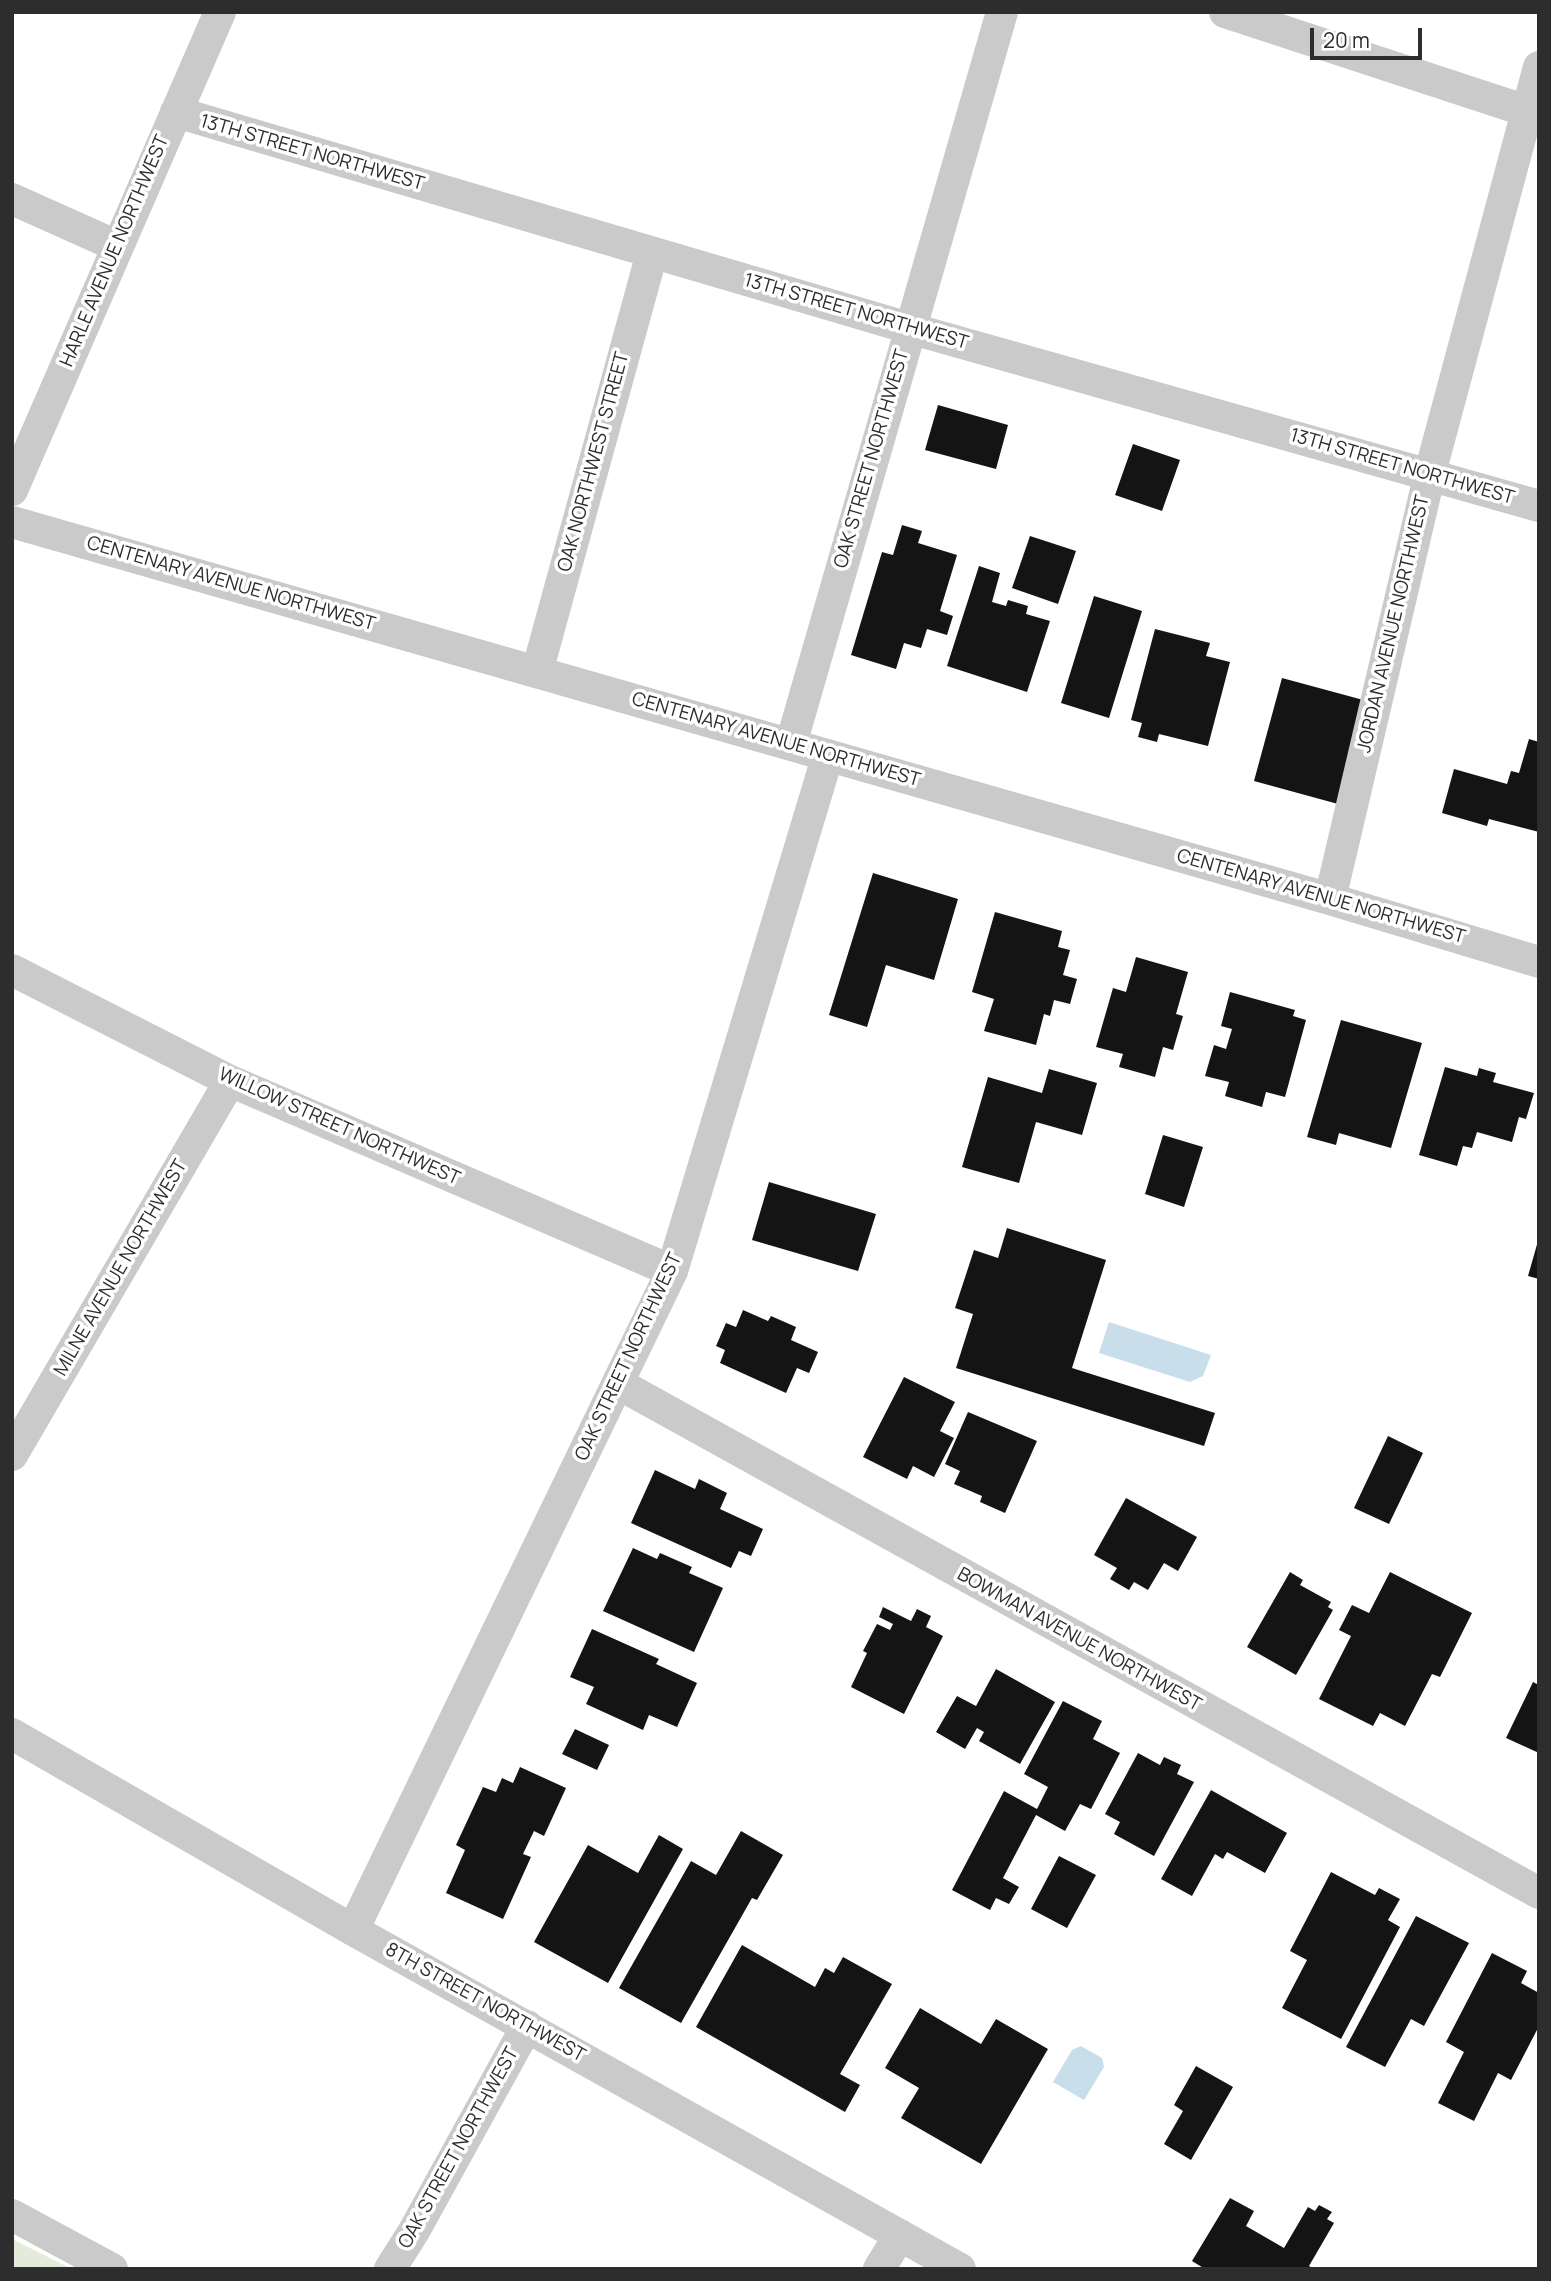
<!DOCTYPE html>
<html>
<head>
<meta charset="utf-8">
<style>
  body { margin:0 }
  #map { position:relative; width:1551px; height:2281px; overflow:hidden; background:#fff; font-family:Manrope,sans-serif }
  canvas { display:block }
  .frame { position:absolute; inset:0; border:14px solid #2d2d2d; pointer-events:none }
  .scale { position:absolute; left:1310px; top:28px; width:112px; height:32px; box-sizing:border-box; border:4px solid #2d2d2d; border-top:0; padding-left:9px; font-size:21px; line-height:24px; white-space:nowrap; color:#2d2d2d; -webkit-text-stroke:5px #fff; paint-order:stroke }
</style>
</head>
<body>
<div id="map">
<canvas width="1551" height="2281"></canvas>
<div class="frame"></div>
<div class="scale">20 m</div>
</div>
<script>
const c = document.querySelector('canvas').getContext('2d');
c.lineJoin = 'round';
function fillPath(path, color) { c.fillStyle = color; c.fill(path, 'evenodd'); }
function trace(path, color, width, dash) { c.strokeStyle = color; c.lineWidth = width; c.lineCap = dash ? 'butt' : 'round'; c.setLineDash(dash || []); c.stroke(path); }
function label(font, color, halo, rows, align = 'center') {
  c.font = font + ' Manrope,sans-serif'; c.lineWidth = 7; c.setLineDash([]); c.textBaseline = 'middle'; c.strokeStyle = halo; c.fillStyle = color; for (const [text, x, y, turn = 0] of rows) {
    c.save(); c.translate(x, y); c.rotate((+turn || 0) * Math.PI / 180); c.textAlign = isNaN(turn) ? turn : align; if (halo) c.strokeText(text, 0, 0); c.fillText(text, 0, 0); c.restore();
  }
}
const green = new Path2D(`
  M12,2239L72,2269H12Z`);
const water = new Path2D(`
  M1109,1322L1211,1355L1203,1376L1190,1382L1099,1353Z
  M1081,2046L1102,2058L1104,2067L1084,2100L1053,2082L1072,2050Z`);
const building = new Path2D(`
  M938,405L1008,425L996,469L925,450Z
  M1133,444L1180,460L1162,511L1115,495Z
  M902,525L922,531L918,543L957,555L940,611L953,616L947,635L927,629L921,648L904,643L896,669L851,655L882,552L893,555Z
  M1030,536L1076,551L1058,604L1012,588Z
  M979,566L1000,573L992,602L1006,606L1008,600L1028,606L1026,614L1050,621L1027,692L947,666Z
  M1094,596L1142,611L1109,718L1061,703Z
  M1155,629L1210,643L1206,656L1230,662L1208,746L1159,734L1157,742L1138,737L1142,723L1131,720Z
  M1282,678L1367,701L1338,804L1254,781Z
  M1529,739L1539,742V832L1489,819L1487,826L1442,813L1454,769L1507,784L1511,771L1519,773Z
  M873,873L958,899L934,980L886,965L867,1027L829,1015Z
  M995,912L1062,931L1058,947L1070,950L1063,975L1077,979L1070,1004L1054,1000L1050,1016L1044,1014L1036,1045L984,1031L994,999L972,992Z
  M1136,957L1188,972L1176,1014L1183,1016L1173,1050L1163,1047L1155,1077L1119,1067L1123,1054L1096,1047L1113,988L1126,992Z
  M1230,992L1295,1010L1293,1016L1306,1020L1285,1097L1266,1092L1262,1107L1225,1096L1229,1082L1205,1076L1214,1045L1226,1049L1232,1029L1221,1026Z
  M1341,1020L1422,1043L1391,1148L1339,1133L1336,1145L1307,1137Z
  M1445,1067L1477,1076L1479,1068L1496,1073L1493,1082L1534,1093L1526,1119L1519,1117L1512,1142L1477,1132L1472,1148L1463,1146L1457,1166L1419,1155Z
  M1049,1069L1097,1083L1082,1135L1036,1122L1019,1183L962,1167L988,1077L1042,1093Z
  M1163,1135L1203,1147L1184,1207L1145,1194Z
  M769,1182L876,1214L858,1271L752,1240Z
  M1007,1228L1106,1260L1072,1368L1215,1413L1204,1446L956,1368L973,1314L955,1308L974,1250L998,1258Z
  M1538,1241H1539V1279L1528,1276Z
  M743,1310L768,1321L771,1316L796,1327L791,1340L818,1352L809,1373L797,1368L786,1393L720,1363L725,1350L716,1346L726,1323L736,1327Z
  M904,1377L955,1402L940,1431L954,1438L934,1477L913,1466L907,1479L863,1457Z
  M968,1412L1037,1441L1005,1513L980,1502L982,1496L954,1484L960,1471L945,1464Z
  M1388,1436L1423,1453L1389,1524L1354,1508Z
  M655,1470L695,1489L699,1479L727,1493L720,1509L763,1529L751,1556L739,1551L731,1568L631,1523Z
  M1126,1498L1197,1537L1178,1571L1164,1563L1148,1590L1134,1582L1129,1590L1110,1579L1117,1568L1094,1555Z
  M633,1548L657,1559L660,1553L692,1567L689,1573L723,1588L694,1652L603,1611Z
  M1290,1572L1303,1580L1300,1585L1331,1602L1328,1607L1333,1610L1296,1675L1247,1647Z
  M1390,1572L1472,1613L1440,1677L1432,1674L1405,1726L1380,1713L1373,1726L1319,1699L1351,1636L1339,1630L1352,1605L1369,1613Z
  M883,1607L911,1621L917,1609L931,1616L926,1627L943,1636L904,1714L851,1687L867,1653L863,1651L877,1624L890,1630L893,1624L879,1617Z
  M592,1629L659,1659L656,1664L697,1683L677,1727L649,1715L643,1730L586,1704L594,1687L570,1677Z
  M996,1669L1055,1702L1020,1764L979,1741L984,1732L977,1728L965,1749L936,1732L957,1696L976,1706Z
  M1533,1682L1539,1685V1753L1506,1738Z
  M1063,1701L1102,1721L1093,1739L1120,1753L1091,1809L1080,1804L1065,1831L1036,1815L1003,1878L1019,1887L1009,1904L996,1898L990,1910L952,1890L1004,1791L1037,1809L1048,1787L1024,1774Z
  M575,1729L609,1745L597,1770L562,1754Z
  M1138,1753L1160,1765L1164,1757L1181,1765L1177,1774L1194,1782L1154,1856L1114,1834L1120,1822L1105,1814Z
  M520,1767L566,1788L544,1836L534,1831L523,1854L531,1857L503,1919L446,1893L465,1850L456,1845L483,1787L496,1792L502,1778L513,1783Z
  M1211,1790L1287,1833L1265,1873L1227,1852L1223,1859L1215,1854L1192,1896L1161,1879Z
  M741,1831L783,1855L757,1900L752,1898L681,2023L619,1988L691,1861L716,1875Z
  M659,1835L683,1849L608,1983L534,1942L588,1845L638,1873Z
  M1059,1856L1096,1875L1067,1928L1031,1909Z
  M1331,1872L1375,1895L1379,1888L1400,1899L1388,1920L1400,1927L1341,2039L1282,2008L1307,1960L1290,1951Z
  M1416,1916L1469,1943L1424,2026L1411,2019L1385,2067L1346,2047Z
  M742,1945L815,1987L825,1968L834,1973L843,1957L892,1984L840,2074L860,2085L845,2112L696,2027Z
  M1492,1953L1527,1971L1521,1983L1539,1993V2026L1511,2080L1498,2073L1474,2121L1438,2103L1464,2052L1446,2042Z
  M920,2008L981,2044L996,2019L1048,2049L981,2164L901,2118L919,2088L885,2068Z
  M1196,2066L1233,2087L1191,2160L1164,2144L1183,2111L1174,2105Z
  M1230,2198L1254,2211L1246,2226L1284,2248L1308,2207L1315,2211L1319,2205L1332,2212L1327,2219L1334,2223L1309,2266L1314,2269H1205L1192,2261Z`);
const minor = new Path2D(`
  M1225,12L1539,115
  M176,112L909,328L1539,506
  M12,199L117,246
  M12,490L220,12
  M12,522L1330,899L1539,962
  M537,672L652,253
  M791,744L1002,12
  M1330,899L1430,473L1539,67
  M12,970L230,1081L672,1271
  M619,1384L1539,1893
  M12,1455L230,1081
  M12,1734L353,1930L960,2269
  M353,1930L672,1271L828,755
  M12,2215L112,2269
  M390,2269L414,2231L527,2026
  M879,2269L900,2235`);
const streetNames = [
  ["13TH STREET NORTHWEST",312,153,16],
  ["HARLE AVENUE NORTHWEST",115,251,-67],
  ["13TH STREET NORTHWEST",856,312,16],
  ["OAK STREET NORTHWEST",872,459,-74],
  ["OAK NORTHWEST STREET",594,462,-75],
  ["13TH STREET NORTHWEST",1402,467,16],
  ["CENTENARY AVENUE NORTHWEST",231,584,16],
  ["JORDAN AVENUE NORTHWEST",1394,624,-77],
  ["CENTENARY AVENUE NORTHWEST",776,740,16],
  ["CENTENARY AVENUE NORTHWEST",1321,897,16],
  ["WILLOW STREET NORTHWEST",339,1127,24],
  ["MILNE AVENUE NORTHWEST",121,1268,-60],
  ["OAK STREET NORTHWEST",629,1357,-65],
  ["BOWMAN AVENUE NORTHWEST",1079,1640,29],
  ["8TH STREET NORTHWEST",485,2003,29],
  ["OAK STREET NORTHWEST",459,2148,-61]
];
fillPath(green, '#e4ebdb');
fillPath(water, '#c8deea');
fillPath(building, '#141414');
trace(minor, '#cacaca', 32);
label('19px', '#2d2d2d', '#fff', streetNames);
</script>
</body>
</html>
